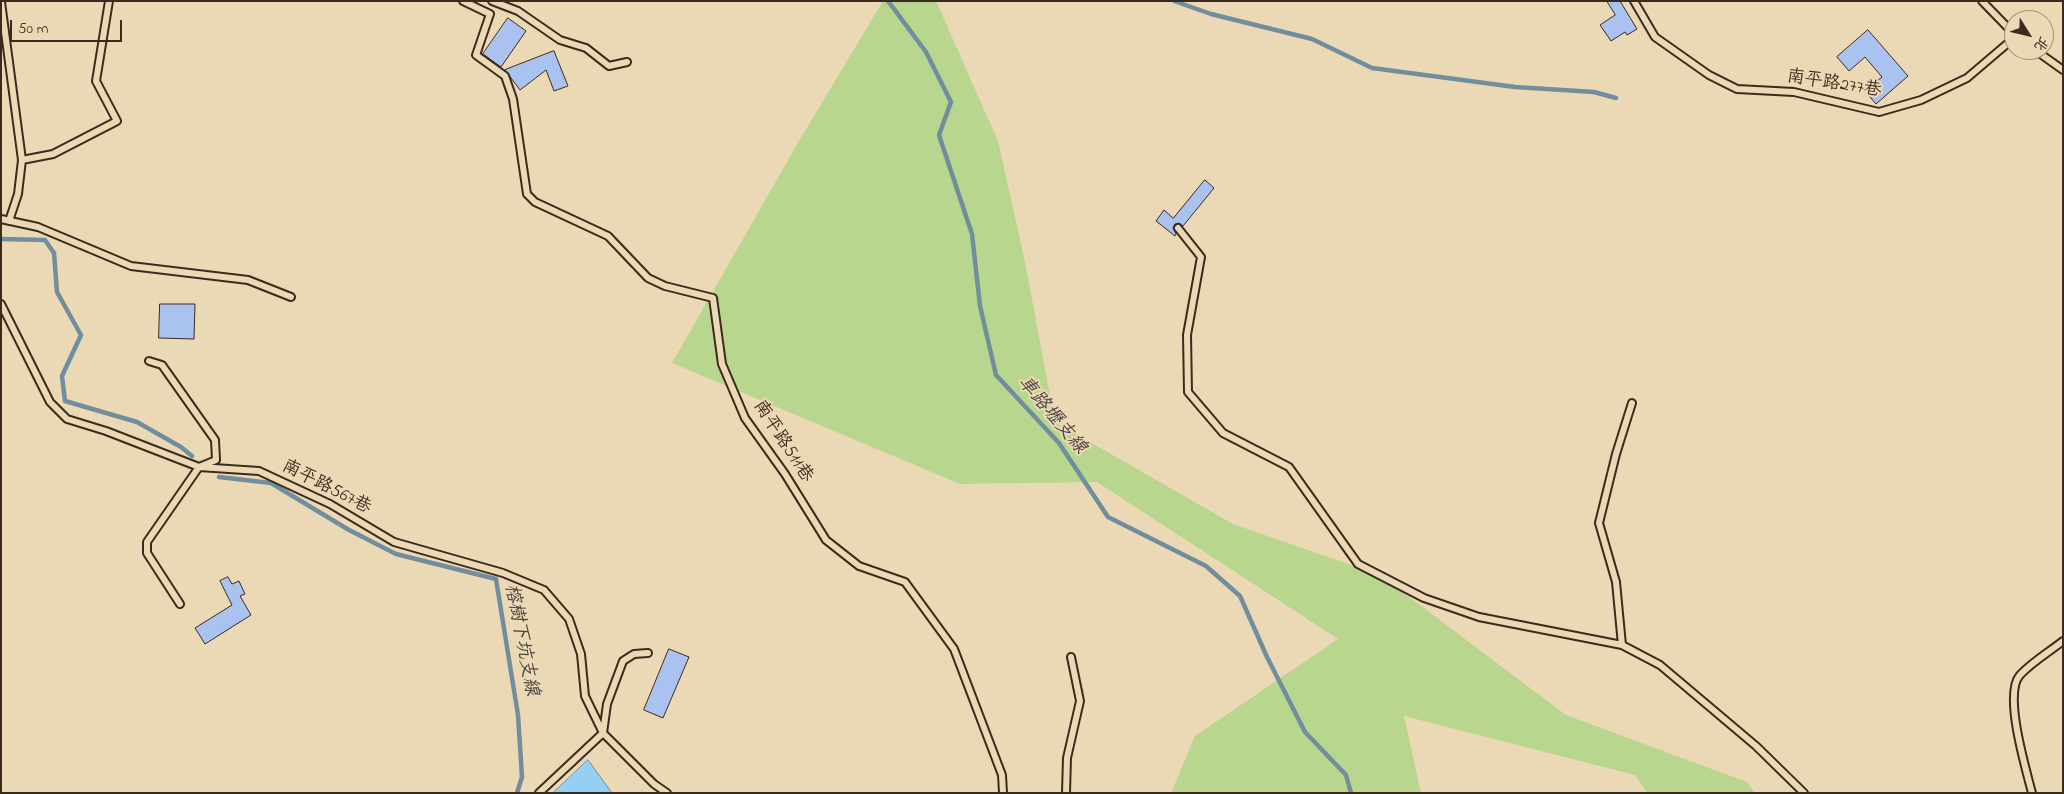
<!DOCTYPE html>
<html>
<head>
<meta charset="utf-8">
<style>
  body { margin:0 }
  #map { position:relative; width:2064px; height:794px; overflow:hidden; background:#ebd9b6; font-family:"Indie Flower","LXGW WenKai TC",sans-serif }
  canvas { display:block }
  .frame { position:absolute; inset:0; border:2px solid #3b2a1e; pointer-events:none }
  .north { position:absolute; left:2004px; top:10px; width:50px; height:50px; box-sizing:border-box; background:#ebd9b6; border:1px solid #a59379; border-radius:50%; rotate:126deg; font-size:14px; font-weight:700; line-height:20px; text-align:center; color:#3b2a1e }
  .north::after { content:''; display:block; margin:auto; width:18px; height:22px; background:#3b2a1e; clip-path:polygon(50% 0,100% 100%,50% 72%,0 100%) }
  .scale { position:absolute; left:10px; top:20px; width:112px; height:22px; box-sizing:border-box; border:2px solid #3b2a1e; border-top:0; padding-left:6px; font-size:15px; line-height:18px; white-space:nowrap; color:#3b2a1e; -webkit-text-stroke:4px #ebd9b6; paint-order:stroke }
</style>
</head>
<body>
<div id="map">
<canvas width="2064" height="794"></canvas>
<div class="frame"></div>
<div class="north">北</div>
<div class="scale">50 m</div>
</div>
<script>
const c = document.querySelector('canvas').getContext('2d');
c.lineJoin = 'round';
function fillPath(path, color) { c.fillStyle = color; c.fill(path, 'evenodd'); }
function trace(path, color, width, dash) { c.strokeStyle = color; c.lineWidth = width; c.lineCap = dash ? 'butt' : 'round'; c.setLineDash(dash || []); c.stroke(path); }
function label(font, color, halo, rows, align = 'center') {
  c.font = font + ' "Indie Flower","LXGW WenKai TC",sans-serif'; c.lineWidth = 4; c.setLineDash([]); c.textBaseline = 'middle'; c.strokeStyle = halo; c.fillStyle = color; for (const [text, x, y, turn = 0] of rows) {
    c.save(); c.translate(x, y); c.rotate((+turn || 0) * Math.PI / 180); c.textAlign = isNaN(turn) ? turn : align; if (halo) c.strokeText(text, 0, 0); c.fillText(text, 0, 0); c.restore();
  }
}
const green = new Path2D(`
  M883,1H936L998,141L1025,262L1055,422L1233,524L1380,575L1566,715L1747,782L1755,793H1647L1635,775L1404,716L1421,793H1171L1195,736L1338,639L1097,482L960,484L672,363L799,141Z`);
const water = new Path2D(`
  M588,760L612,793H553Z`);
const stream = new Path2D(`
  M888,1L926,52L951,102L939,135L972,234L980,306L996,375L1059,443L1108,517L1206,566L1240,596L1267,657L1305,732L1346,775L1351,793
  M1174,1L1211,14L1312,39L1372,68L1515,87L1594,92L1616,98
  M1,239L45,240L54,253L57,292L81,335L62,376L65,401L137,422L181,447L192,456
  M219,477L271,483L349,530L396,554L496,579L518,715L522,777L517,793`);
const building = new Path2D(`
  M1607,1H1620L1637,29L1627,35L1625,32L1611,41L1600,25L1615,15Z
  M508,18L526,31L501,67L483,54Z
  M1868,30L1908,76L1876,104L1865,91L1882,77L1865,57L1849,71L1837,57Z
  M554,51L568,86L554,91L546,70L520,90L505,70Z
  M1205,180L1214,188L1183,226L1179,223L1175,224L1173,228L1176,234L1175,236L1156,221L1164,210L1173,218Z
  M160,304H195L194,339L159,338Z
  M228,577L232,584L239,581L245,594L240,596L251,615L205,644L195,628L232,605L220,581Z
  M669,649L689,657L663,718L644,710Z`);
const lane = new Path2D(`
  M463,1L490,14L476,55L505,76L513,99L527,194L535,202L608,236L648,278L665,286L713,298L722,364L745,418L785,474L826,540L859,566L905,582L954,649L1002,775L1003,793
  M492,1L518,11L560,40L586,48L609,66L627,62
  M1634,1L1655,37L1709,75L1737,89L1794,92L1879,112L1921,100L1967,78L2014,38
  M1982,1L2014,34
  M1,2L22,160L18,194L9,221
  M2035,50L2063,70
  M22,160L53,154L117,121L96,81L109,1
  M1,219L38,227L131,266L248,280L291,297
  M1178,228L1201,257L1187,335L1188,392L1223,433L1289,467L1358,564L1424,598L1479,617L1622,645L1660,665L1756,746L1804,793
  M1,304L50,402L67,419L106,431L199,467L259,471L330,504L394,542L503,573L544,590L569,619L581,654L585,696L603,733L654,784L667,793
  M149,361L162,365L215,440L216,460L199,467L147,542V553L180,604
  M1622,645L1616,582L1599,523L1616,454L1632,403
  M539,793L603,733L607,704L623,661L634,654L648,653
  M1066,793L1067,758L1080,701L1071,657
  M2032,793C2026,769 2003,694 2020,675C2032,662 2049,652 2063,641`);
const streetNames = [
  ["南平路277巷",1834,85,9],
  ["南平路511巷",782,442,57],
  ["南平路567巷",326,488,27]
];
const waterNames = [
  ["車路壢支線",1051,416,50],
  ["榕樹下坑支線",520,640,79]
];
fillPath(green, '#b9d68e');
fillPath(water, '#93d0f4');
trace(water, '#708e9e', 1);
trace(stream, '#708e9e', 4.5);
fillPath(building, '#aac2ef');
trace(building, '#3b2a1e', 1);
trace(lane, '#3b2a1e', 10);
trace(lane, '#ebd9b6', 6);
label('18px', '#3b2a1e', '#ebd9b6', streetNames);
label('italic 19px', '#48433e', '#ebd9b6', waterNames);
</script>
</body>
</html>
